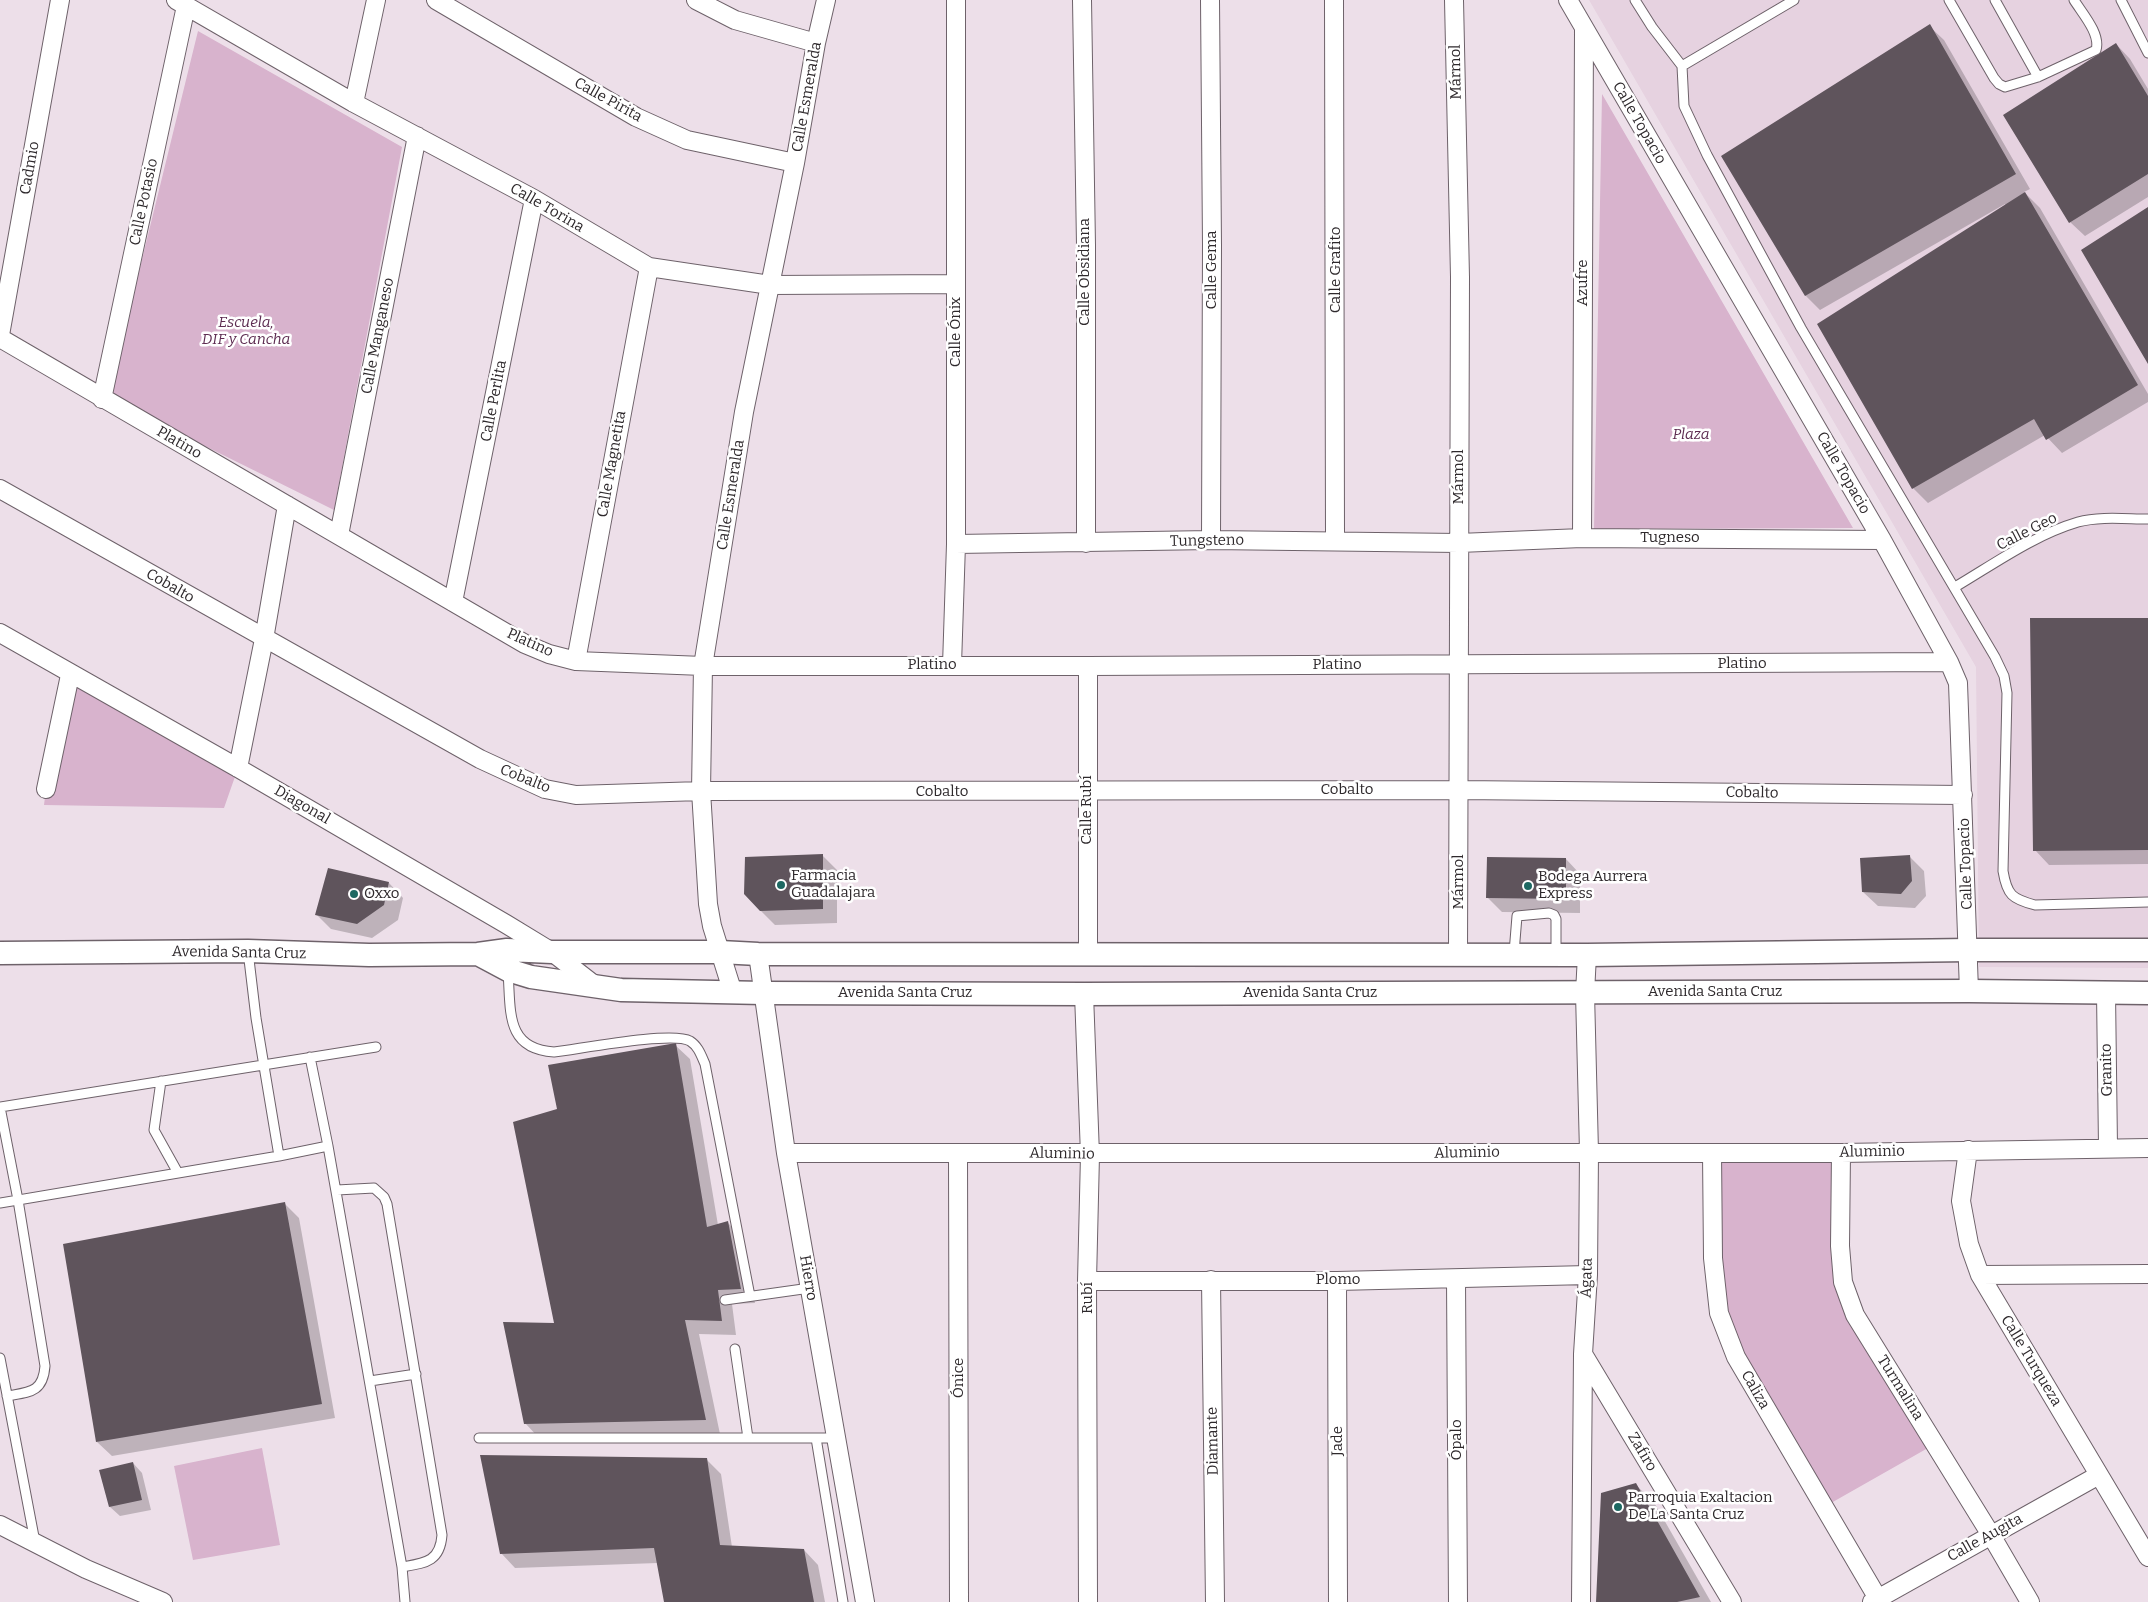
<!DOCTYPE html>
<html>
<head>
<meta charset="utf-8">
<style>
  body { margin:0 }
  canvas { display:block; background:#eddfe9 }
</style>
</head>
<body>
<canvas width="2148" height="1602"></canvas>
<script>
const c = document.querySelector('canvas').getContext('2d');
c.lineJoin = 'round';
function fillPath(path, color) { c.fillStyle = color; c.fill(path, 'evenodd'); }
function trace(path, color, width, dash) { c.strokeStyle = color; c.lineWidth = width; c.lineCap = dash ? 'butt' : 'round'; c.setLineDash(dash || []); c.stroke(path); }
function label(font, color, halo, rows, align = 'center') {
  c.font = font + ' Bitter,serif'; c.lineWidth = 5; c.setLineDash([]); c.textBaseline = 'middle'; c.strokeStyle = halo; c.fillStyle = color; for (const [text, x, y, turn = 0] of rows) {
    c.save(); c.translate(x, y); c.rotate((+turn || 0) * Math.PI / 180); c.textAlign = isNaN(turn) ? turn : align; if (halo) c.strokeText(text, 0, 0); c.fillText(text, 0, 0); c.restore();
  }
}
const built = new Path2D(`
  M1589,0H2148V968L1979,967L1976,667Z`);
const green = new Path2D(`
  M198,31L402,147L334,510L108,398Z
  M1602,94L1853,528L1594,529Z
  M70,675L238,768L224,808L44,805L46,789Z
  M1712,1153H1841L1843,1283L1935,1444L1824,1507L1719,1313Z
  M262,1448L280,1545L193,1560L174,1466Z`);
const shadow = new Path2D(`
  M1929,26L1944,40L2030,189L2024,192L2040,208L2148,394V402L2062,453L2045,435L1928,503L1913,488L1819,324L2006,206L2005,204L1820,310L1806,296L1723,156Z
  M2116,44L2130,59L2148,89V197L2085,236L2070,222Z
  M2148,619V864L2049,865L2035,850Z
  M822,855L837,870V923L775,925L760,910Z
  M1910,857L1924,871L1926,896L1915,908L1878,906L1863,892Z
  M1566,859L1580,874V913L1502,912L1487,897Z
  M389,883L403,898L398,920L372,938L331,929L316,914Z
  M675,1045L690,1059L718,1225L728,1223L742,1237L755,1303L732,1304L736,1335L699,1334L720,1434L539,1438L525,1423L556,1324L559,1110Z
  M284,1203L299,1218L335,1418L112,1456L97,1442Z
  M706,1459L721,1474L732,1547L804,1550L818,1565L825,1602H665L658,1563L515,1568L501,1553Z
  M133,1463L142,1473L151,1510L120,1516L110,1507L101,1471Z
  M1636,1485L1655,1504L1711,1602H1598Z`);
const building = new Path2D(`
  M1930,24L2016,174L1805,296L1721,156Z
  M2116,43L2148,96V174L2069,223L2003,115Z
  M2025,192L2138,385L2046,440L2034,419L1912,489L1817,324Z
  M2148,207V364L2081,250Z
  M2030,618H2148V850L2033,851Z
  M823,854V909L760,911L744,894L745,857Z
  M1910,855L1912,881L1901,894L1862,892L1860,858Z
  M1487,857L1566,858V899L1486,898Z
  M328,868L389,882L384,905L357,924L315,915Z
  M676,1043L707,1227L728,1221L741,1289L718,1290L722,1321L685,1320L706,1420L524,1424L503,1322L554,1323L513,1122L557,1109L548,1065Z
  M285,1202L322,1404L96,1442L63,1244Z
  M480,1455L707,1458L720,1545L804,1549L814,1602H664L654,1548L500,1554Z
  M133,1462L142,1500L109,1507L99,1470Z
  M1636,1483L1700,1597L1677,1602H1596L1601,1493Z`);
const service = new Path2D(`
  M1635,0L1652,27L1682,66L1684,106L1707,155L1801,328L1995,657L2004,676L2007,693L2003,871C2007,895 2012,899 2035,905L2148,902
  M1949,0L1994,78L1999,84L2005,87L2038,77L2096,50C2101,34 2082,13 2074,0
  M1995,0L2038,77
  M2121,0L2148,53
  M1682,66L1794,0
  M1955,587C1994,564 2034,535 2078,522C2100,516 2126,519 2148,519
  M248,951L256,1018L279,1156L328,1146L310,1057
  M1514,953L1517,916L1549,913L1554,915L1556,919V954
  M508,972C511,1011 505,1049 554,1052C580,1049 672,1031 690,1041C698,1046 701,1055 705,1064L750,1296
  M161,1081L154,1130L178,1173
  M0,1107L376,1047
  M0,1107L18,1200L45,1366C43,1393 29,1392 7,1396
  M328,1146L402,1567L405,1602
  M337,1190L374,1188L384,1197L387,1204L442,1535C440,1562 425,1563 402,1567
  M0,1203L279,1156
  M725,1300L810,1288
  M735,1349L748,1438
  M0,1358L35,1542
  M370,1381L416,1374
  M479,1438H836
  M816,1438L843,1602`);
const minor = new Path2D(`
  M176,0L354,103L534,199L649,267L770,285L956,284
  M436,0L636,117L687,140L795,163
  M696,0L735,20L816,43
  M1082,0L1086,245V543
  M1210,0L1212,245L1211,540
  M1334,0L1335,541
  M1454,0L1460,277L1458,954
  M1568,0L1882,540L1949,662L1958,683L1969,991
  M354,103L376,0
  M0,335L60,0
  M0,338L525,644L549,654L576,661L703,666H1088L1949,662
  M102,399L186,6
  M0,489L480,759L545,789L576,795L701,791L1459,790L1963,795
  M339,535L417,136
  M1582,538L1584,29
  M956,544L1211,540L1459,543L1582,538L1882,540
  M453,602L534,199
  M0,633L238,768L506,924L552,952L597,987
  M576,661L649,267
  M952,665L956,544V0
  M238,768L264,639L287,505
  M46,789L70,675
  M758,954L786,1153L865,1602
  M1088,955V666
  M733,993L712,926L708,904L701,791L703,666L744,412L795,163L816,43L826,0
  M2106,993L2108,1147
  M1084,994L1090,1155L1087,1281L1088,1602
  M1968,1150L1961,1201L1969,1244L1980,1275L2148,1557
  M786,1153H1841L2148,1148
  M958,1153L959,1602
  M1712,1153L1713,1258L1719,1313L1736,1357L1880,1602
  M1841,1153L1840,1246L1843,1282L1855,1315L1991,1535L2030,1602
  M1980,1275L2148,1274
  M1456,1279L1458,1602
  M1211,1280L1215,1602
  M1087,1281H1337L1588,1275
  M1337,1281L1338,1602
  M1583,1354L1732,1602
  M0,1525L86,1569L163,1602
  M1581,1602L1583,1354L1588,1275L1589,1152L1585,993L1587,955
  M1872,1602L2099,1475`);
const tertiary = new Path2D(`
  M0,953L248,951L369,955L478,954L507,950L552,952H720L758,954L1587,955L1969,950H2148
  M478,954L508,970L531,977L621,990L763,993L1084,994L1969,991L2148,993`);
const markers = [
  [781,885,5,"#1d6862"],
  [1528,886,5,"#1d6862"],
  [354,894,5,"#1d6862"],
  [1618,1507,5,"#1d6862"]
];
const streetNames = [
  ["Mármol",1456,72,-91],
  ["Calle Esmeralda",807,97,-80],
  ["Calle Pirita",608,100,29],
  ["Calle Topacio",1639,123,60],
  ["Cadmio",30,168,-80],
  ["Calle Potasio",144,202,-78],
  ["Calle Torina",547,208,30],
  ["Calle Gema",1212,270,-90],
  ["Calle Grafito",1336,270,-90],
  ["Calle Obsidiana",1085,272,-90],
  ["Azufre",1583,283,-90],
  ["Calle Ónix",956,332,-90],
  ["Calle Manganeso",378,336,-79],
  ["Calle Perlita",494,401,-79],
  ["Platino",179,443,30],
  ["Calle Magnetita",612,464,-80],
  ["Calle Topacio",1843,473,60],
  ["Mármol",1459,477,-90],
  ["Calle Esmeralda",731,495,-81],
  ["Calle Geo",2027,532,-27],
  ["Tugneso",1670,538],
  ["Tungsteno",1207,541,-1],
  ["Cobalto",170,586,30],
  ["Platino",530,643,24],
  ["Platino",1742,664],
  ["Platino",932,665],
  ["Platino",1337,665],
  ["Cobalto",525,779,22],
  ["Cobalto",1347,790],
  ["Cobalto",942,792],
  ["Cobalto",1752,793,1],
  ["Diagonal",302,805,30],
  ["Calle Rubí",1087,810,-90],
  ["Calle Topacio",1966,864,-92],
  ["Mármol",1459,882,-90],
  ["Avenida Santa Cruz",239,953,1],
  ["Avenida Santa Cruz",1715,992],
  ["Avenida Santa Cruz",905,993],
  ["Avenida Santa Cruz",1310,993],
  ["Granito",2107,1070,-91],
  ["Aluminio",1872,1152,-1],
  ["Aluminio",1467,1153,-1],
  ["Aluminio",1062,1154,1],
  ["Hierro",808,1278,80],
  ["Ágata",1587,1278,-88],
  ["Plomo",1338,1280],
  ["Rubí",1088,1298,-90],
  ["Calle Turqueza",2031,1361,59],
  ["Ónice",959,1378,-90],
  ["Turmalina",1900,1388,58],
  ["Caliza",1755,1390,60],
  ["Ópalo",1457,1440,-90],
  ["Diamante",1213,1441,-91],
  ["Jade",1338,1441,-90],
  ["Zafiro",1642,1452,59],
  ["Calle Augita",1985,1538,-29]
];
const parkNames = [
  ["Escuela,",246,323],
  ["DIF y Cancha",246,340],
  ["Plaza",1691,435]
];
const poiNames = [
  ["Farmacia",791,876],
  ["Guadalajara",791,893],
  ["Bodega Aurrera",1538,877],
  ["Express",1538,894],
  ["Oxxo",364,894],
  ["Parroquia Exaltacion",1628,1498],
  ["De La Santa Cruz",1628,1515]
];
fillPath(built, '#e6d2e0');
fillPath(green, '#d8b3cd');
fillPath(shadow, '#0003');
fillPath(building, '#5f545c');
trace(service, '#6e626a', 11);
trace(minor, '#6e626a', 20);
trace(tertiary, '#6e626a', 25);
trace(service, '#fff', 9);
trace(minor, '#fff', 18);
trace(tertiary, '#fff', 22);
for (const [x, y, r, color] of markers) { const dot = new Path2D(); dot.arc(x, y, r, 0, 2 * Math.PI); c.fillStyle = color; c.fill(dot); trace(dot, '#fff', 2); }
label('15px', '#2e292c', '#fff', streetNames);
label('italic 15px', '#5d2c51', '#fff', parkNames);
label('15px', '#2e292c', '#fff', poiNames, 'left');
</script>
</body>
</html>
